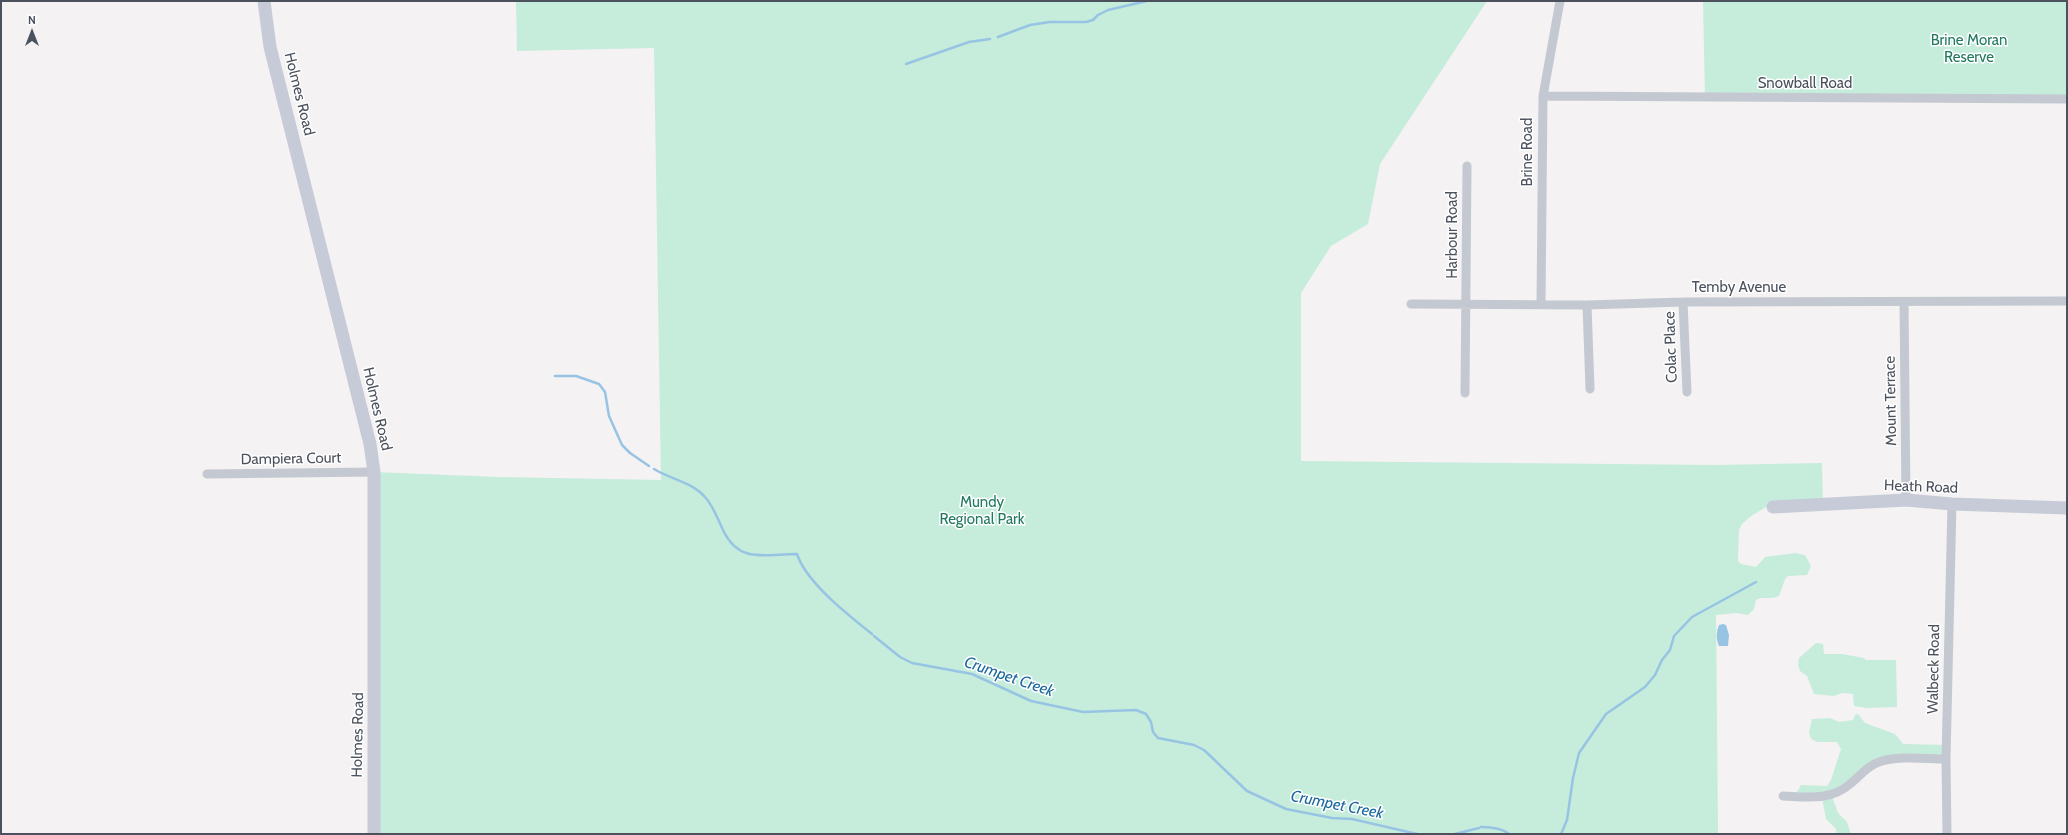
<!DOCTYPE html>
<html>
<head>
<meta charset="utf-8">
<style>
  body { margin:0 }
  #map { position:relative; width:2068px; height:835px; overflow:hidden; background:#f4f2f2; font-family:Cabin,sans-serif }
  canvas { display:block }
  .frame { position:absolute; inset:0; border:2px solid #4b515d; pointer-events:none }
  .north { position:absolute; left:12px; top:12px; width:40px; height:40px; -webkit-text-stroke:3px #fff; paint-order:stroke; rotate:0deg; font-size:11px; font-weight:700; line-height:16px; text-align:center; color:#4b515d }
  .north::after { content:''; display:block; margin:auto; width:14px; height:18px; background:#4b515d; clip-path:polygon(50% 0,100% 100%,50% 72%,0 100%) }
</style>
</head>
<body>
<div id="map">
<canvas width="2068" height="835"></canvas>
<div class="frame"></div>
<div class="north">N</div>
</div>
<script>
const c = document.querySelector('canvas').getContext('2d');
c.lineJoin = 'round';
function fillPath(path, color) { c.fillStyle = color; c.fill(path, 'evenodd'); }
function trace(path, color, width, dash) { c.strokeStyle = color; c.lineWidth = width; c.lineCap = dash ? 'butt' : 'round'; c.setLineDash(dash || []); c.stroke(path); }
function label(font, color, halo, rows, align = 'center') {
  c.font = font + ' Cabin,sans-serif'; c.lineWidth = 3; c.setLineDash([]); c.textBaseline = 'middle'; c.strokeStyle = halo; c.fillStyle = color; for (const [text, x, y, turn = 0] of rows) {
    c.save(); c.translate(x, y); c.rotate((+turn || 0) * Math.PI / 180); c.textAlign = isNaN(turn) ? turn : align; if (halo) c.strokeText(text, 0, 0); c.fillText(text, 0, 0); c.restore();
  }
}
const green = new Path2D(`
  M516,1H1487L1380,164L1368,224L1331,246L1301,293V461L1716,465L1822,463L1823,504L1766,507L1751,516L1742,524L1739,530L1738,561L1741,564L1756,567L1765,557L1795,553L1805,555L1811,566L1807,575L1788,576L1785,579L1779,596C1771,600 1762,596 1756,600L1754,609L1748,615L1736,613L1716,615L1718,834H374V472L498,477L661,480L654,48L517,51Z
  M1703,1H2067V99L1705,97Z
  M1816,643L1823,644L1824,654H1842L1864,658L1866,660H1896L1897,707L1867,708L1854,706L1853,694L1842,693L1834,696L1814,694L1807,676L1800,671L1798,665L1799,658Z
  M1858,714L1865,723L1895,734L1903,744L1946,745L1945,758L1878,761L1842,790L1797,796V792L1801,785L1827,786L1831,780L1841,749L1837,742H1817L1811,739L1809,733L1812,719L1830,718L1839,722L1853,720L1855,715Z
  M1832,796L1838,813L1847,822L1851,834H1837L1836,829L1826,819L1822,798Z`);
const water = new Path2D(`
  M1723,624L1726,625L1729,635L1728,646H1719C1716,639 1716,632 1719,625Z`);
const stream = new Path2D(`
  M998,37L1030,25L1050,22H1086L1093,20L1098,15L1108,10L1147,1
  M906,64L969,42L990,39
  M555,376H576L599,384L605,392L609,416L622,445L630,453L649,466
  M654,469C670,479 692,482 705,497C714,507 718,520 724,532C740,564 766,554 797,554C806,582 848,615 872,634
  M874,636L900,657L912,663L972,674L1031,701L1083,712L1136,710L1146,714L1151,722L1153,732L1158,738L1194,745L1204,750L1247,791L1286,809L1332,818L1352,819L1417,834
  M1481,827C1490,827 1502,828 1509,834
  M1455,834L1479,828
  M1561,834L1567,820L1573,778L1579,753L1606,714L1645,687L1655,675L1662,660L1670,650L1674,636L1692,617L1756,582`);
const street = new Path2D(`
  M1543,96L2067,99
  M1683,302L1687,392
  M1904,302L1906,500
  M1411,304L1587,305L1683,302L2067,301
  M1541,304L1543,96L1560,1
  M1587,305L1590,389
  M1465,393L1467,166
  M207,474L374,472
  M1783,796C1807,797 1831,801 1850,784C1860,776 1867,766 1879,762C1899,755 1925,759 1946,759
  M1947,834L1946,759L1952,504`);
const secondary = new Path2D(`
  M264,1L270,47L370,444L374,472V834
  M1773,507L1906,500L1952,504L2067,508`);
const parkNames = [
  ["Brine Moran",1969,41],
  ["Reserve",1969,58],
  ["Mundy",982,503],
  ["Regional Park",982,520]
];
const streetNames = [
  ["Snowball Road",1805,84],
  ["Holmes Road",299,94,76],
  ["Brine Road",1528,152,-90],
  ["Harbour Road",1453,235,-90],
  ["Temby Avenue",1739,288],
  ["Colac Place",1671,347,-92],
  ["Mount Terrace",1891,401,-91],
  ["Holmes Road",377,409,77],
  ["Dampiera Court",291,459,-1],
  ["Heath Road",1921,487,2],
  ["Walbeck Road",1934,669,-89],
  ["Holmes Road",358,735,-89]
];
const waterNames = [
  ["Crumpet Creek",1009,677,19],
  ["Crumpet Creek",1337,805,11]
];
fillPath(green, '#c6ecdc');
fillPath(water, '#98c4e4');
trace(stream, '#98c4e4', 2.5);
trace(street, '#c4c9d1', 9);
trace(secondary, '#c7cbd8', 13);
label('15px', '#22795f', '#fff', parkNames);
label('15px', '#4b515d', '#fff', streetNames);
label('italic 16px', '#1c699f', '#fff', waterNames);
</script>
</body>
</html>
